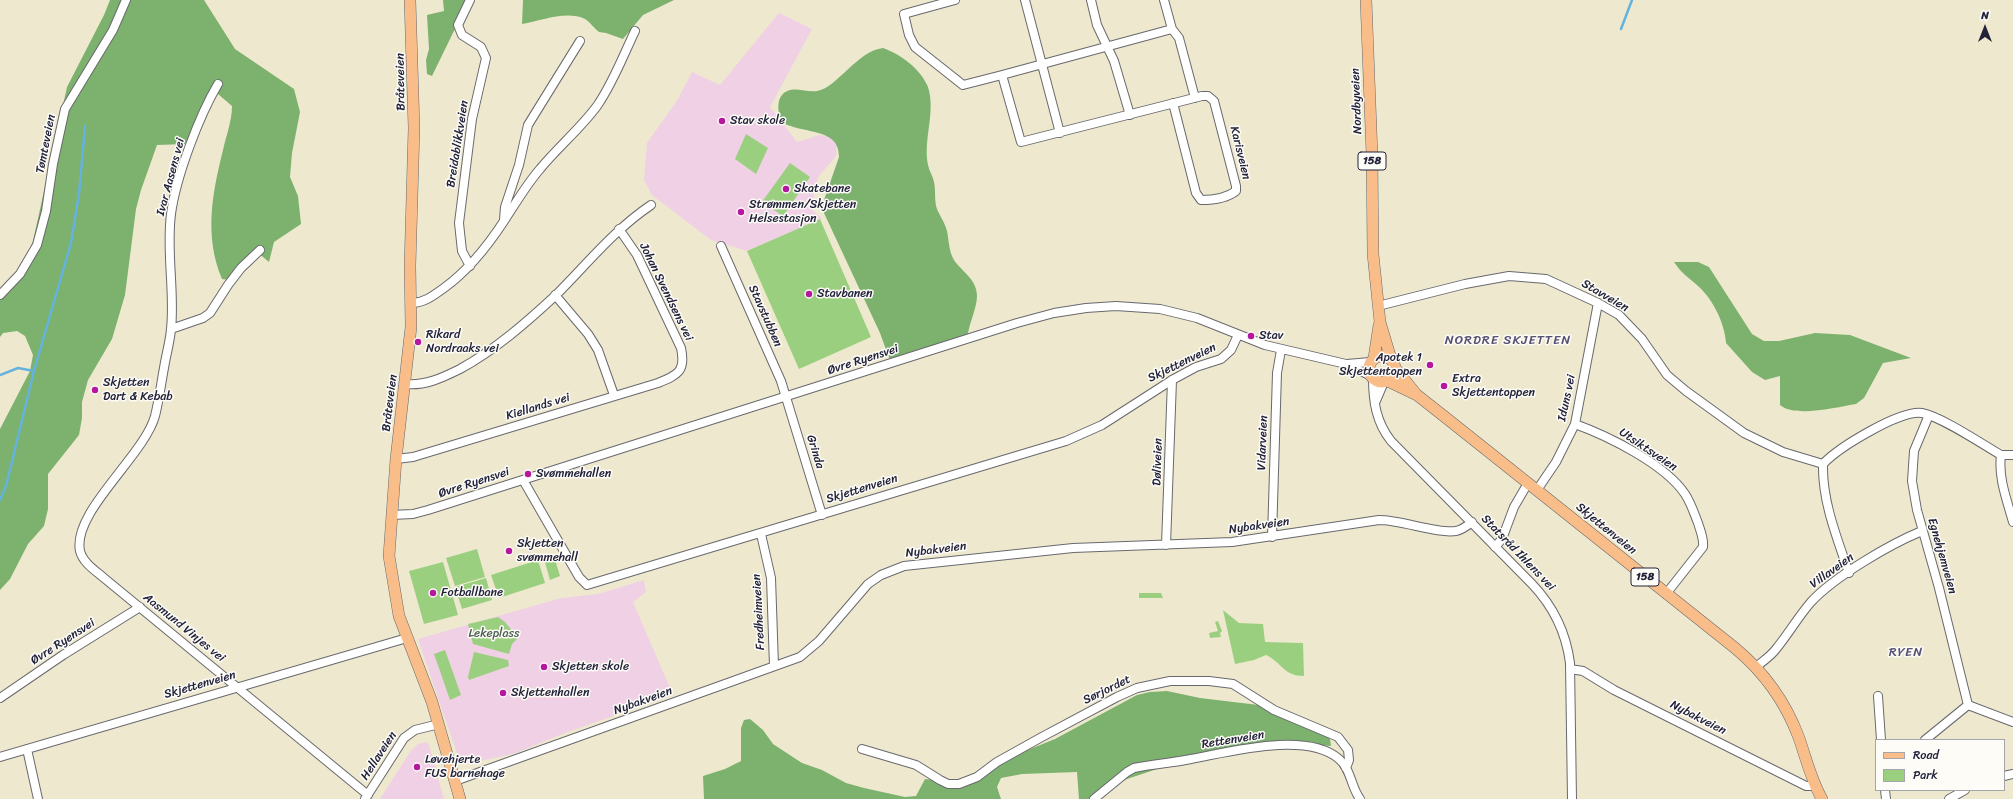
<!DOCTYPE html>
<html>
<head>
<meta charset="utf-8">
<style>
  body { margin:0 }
  #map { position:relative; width:2013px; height:799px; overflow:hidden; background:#eee9ce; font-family:Sriracha,sans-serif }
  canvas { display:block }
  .legend { position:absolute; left:1875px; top:739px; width:130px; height:52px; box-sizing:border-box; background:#fdfcf7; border:1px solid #a5a5ac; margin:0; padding:5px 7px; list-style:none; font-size:12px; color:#22223b }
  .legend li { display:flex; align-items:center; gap:8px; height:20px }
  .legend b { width:20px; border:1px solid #a5a5ac }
  .north { position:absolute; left:1965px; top:8px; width:40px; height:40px; -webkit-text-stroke:3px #fdfcf7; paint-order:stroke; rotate:0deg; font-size:11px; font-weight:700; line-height:16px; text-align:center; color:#22223b }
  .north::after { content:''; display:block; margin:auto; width:14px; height:18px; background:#22223b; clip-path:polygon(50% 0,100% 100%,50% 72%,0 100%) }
</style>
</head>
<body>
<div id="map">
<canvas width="2013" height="799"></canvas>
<ul class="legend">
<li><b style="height:5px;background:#f8bd89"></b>Road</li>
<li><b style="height:11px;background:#9bcf80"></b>Park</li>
</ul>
<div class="north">N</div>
</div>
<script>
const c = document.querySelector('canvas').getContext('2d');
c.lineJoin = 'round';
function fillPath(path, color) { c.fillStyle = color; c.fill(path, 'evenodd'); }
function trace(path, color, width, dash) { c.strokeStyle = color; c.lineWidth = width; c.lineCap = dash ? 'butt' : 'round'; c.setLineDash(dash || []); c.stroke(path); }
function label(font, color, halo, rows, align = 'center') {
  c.font = font + ' Sriracha,sans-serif'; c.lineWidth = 3; c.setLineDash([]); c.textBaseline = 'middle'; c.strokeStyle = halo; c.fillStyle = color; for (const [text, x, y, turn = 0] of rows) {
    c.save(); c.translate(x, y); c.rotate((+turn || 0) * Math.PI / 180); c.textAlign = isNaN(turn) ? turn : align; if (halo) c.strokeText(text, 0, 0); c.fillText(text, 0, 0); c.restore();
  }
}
const built = new Path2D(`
  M779,13L812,29L770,107L797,142L820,135L837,138L836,156L818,177L811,209L822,218L747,251L711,240L652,195L644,180L647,143L678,99L692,72L720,85Z
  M644,580L646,592L633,602L673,695L565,733L513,754L461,765L418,639L561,598L598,594Z
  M426,742L429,745L444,799H380L410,752L418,744Z`);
const green = new Path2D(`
  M746,134L768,148L756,174L735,159Z
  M790,163L810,177L783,216L762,202Z
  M820,219L871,337L799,369L747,251Z
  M477,549L485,577L455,586L446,558Z
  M554,556L560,576L550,580L544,559Z
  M538,560L545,583L499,598L491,575Z
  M443,562L458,615L424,624L409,571Z
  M486,578L492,600L462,609L455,587Z
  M1139,593H1161L1163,598H1139Z
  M1223,610L1239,623L1263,624L1265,642L1303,643L1304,676C1283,676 1283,663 1266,655L1254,660L1235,664Z
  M498,617L505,622L518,638L512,644L509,654L473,644L468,624Z
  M1218,621L1222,631L1220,633L1221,637L1210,638L1209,633L1218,631L1215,622Z
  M445,650L461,695L450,700L434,654Z
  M474,652L508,660L509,666L469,680L468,677Z`);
const forest = new Path2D(`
  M110,0H204L235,49L294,89L300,112L292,153L290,177L298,196L301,224L274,242L269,262L257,252L229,280L222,279C204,236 212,194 223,150C226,136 232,121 232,106L218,94H211L185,144L157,145L141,190L136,209L125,295L112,339L88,380L82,402V418L79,435L48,474V509L44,526L28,544L10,579L0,590V429L30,371L33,355L25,336L17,331L3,333L0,337V299L27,257L33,241L67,87L104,15Z
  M443,0H469L432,76L427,74L426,60L429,49L427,15L444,11Z
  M523,0H674L643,15L623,39L606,33L599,32C594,28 590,22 585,19C566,10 541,21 522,24Z
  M883,48C900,54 921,69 928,87C936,112 923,139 928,165C929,171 933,176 934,182C936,191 934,200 937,209C940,216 945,223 947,231C949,241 949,252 954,260C962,272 977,279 977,296C977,310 967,326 967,343L892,366L880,333L824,213L823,203L839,157C840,126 800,135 780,121C779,113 776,102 782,95C791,84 806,93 817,91C837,88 857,51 883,48Z
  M1674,262H1698L1709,267L1752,334L1764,341H1779L1815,333L1850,335L1911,358L1883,363L1864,398L1856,404C1837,407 1795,418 1780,405V376L1765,380L1752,372L1726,343C1725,324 1713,299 1698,286C1687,276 1682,274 1674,262Z
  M1167,691L1200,698L1267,706L1321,730L1330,739L1331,746L1304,744L1272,746L1157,769L1127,779L1091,799H1079L1077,772L1022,774L1001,778L997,787L1001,799H704L703,776L725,769L741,761V728L744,720L750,719L763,730L773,744L802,763L822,770L846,783L864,788L905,797L916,796L925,779L961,783L1008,758L1055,739L1137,695L1150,692Z`);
const stream = new Path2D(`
  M1621,29L1632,0
  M0,375L18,368L34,371
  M0,500L6,486L34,371L71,243L79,194L85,126`);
const minor = new Path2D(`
  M470,0L458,25L462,35L481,47L486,58L472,119L459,223L462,251L470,266
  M955,0L904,14L909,35L915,47L963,85L1002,75L1021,142L1202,96H1208L1214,101L1236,186V191C1227,198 1212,200 1201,200L1196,193L1173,103
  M1025,0L1060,133
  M1091,0L1097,25L1114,61L1130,115
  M1164,0L1172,29L1179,38L1195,98
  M1002,75L1172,29
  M218,84C199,116 176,177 171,214C166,252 175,291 171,329C170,342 166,355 164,368C161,384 159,400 155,416C144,456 72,512 80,551C83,563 96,571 104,578L368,795
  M504,220L505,207L519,165L528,125L580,41
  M721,246L781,381L822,515
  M0,295L20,274L37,245L46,211L53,164L65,109L113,30L126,0
  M555,295L588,334L598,350L614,395
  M411,303C424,303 433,296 444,288C469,270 487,247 504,221C516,203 526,185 540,169C558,147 580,129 597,106C613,83 623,56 635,31
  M1378,306L1465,284L1509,276L1546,279L1598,303L1619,315L1642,339L1667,375L1686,391L1744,433L1783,452L1823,464
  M171,329L203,318L210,313L228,285L241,268L260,250
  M1347,364L1370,362
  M1373,378C1373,401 1376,422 1391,441L1532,584C1553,606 1566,632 1570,663L1572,799
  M405,384C425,386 442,378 460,369C495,350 527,322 556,295C587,264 614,230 651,205
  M1375,403L1384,382
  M1575,424C1608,436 1665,464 1685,494C1691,503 1694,513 1698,523C1700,530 1704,538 1703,547L1666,594
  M2001,455C1998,478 2007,500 2013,522
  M2001,455H2013
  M396,459L413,457L658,383C678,375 686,371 681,348L637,255L619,229
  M523,480L579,577L587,585L1066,441L1102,425L1172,380L1196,367L1221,359L1231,350L1238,335
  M1537,490L1556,462L1575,424L1598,303
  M391,515L413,514L428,510L1017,323L1054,313L1086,308L1116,306L1160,309L1197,318L1265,345L1346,364L1371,376
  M761,534L771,578L774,666
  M1272,537L1277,373L1281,350
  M1166,545L1172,380
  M1495,547L1502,539L1514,507L1528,483
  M1849,573C1837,538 1822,501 1823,464C1839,447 1900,410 1922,413C1942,417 1982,444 2001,455
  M1756,667C1763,661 1771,656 1776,649C1789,633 1798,617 1811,602C1834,577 1890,544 1922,531
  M1570,669L1583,671L1614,690L1806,786H1815
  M1878,696L1881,740
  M0,698L63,655L140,607
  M1968,705L2013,722
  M1925,740L1968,705L1939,588L1917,510L1912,481L1914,451L1929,415
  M27,749L38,799
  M862,749L916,765L940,780L948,784H959L977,777L997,762L1040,738L1117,697L1137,688L1170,681H1209L1233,684L1274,710L1338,737L1348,750L1349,760L1346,768
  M0,757L407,638
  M2004,776L2013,774
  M455,781L800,657L819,641L868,584L881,575L904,566L1073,548L1232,542L1379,520C1402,520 1437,534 1456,531C1462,530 1467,526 1472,522
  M1885,790L1886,799
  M365,799L404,738L415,730L439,724
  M1094,799L1127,772L1134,768C1153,764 1172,763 1191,759C1230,752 1306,731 1339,759C1351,769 1351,787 1360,799
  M1949,799L1965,790`);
const major = new Path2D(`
  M410,0L414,128L410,266L411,327L396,459L389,556L399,616L432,702L460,799
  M1366,0L1372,155L1373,254L1380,322L1391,359
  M1369 369a13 13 0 1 1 26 0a13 13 0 1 1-26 0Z
  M1374,358L1379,325
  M1395,368L1416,394
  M1388,381L1417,395L1450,421L1735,648C1764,672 1786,703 1799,738C1806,758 1811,780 1822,799`);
const markers = [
  [722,121,4,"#b5179e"],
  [786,189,4,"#b5179e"],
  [741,212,4,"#b5179e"],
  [809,294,4,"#b5179e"],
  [1251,336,4,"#b5179e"],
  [418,342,4,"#b5179e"],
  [1430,365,4,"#b5179e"],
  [1444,386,4,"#b5179e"],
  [95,390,4,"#b5179e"],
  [528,474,4,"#b5179e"],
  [509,551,4,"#b5179e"],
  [433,593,4,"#b5179e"],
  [544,667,4,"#b5179e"],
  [503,693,4,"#b5179e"],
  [417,767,4,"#b5179e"]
];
const shields = [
  [1372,161,28],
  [1645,577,28]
];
const shieldNames = [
  ["158",1372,161],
  ["158",1645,577]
];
const streetNames = [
  ["Bråteveien",401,82,-91],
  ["Nordbyveien",1357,101,-92],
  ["Tømteveien",46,144,-79],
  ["Breidablikkveien",458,144,-81],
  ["Karisveien",1240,153,76],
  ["Ivar Aasens vei",171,177,-75],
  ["Johan Svendsens vei",666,292,64],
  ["Stavveien",1605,296,30],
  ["Stavstubben",765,316,66],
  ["Øvre Ryensvei",863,360,-18],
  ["Skjettenveien",1182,363,-26],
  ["Iduns vei",1567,398,-78],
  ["Bråteveien",390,403,-83],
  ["Kiellands vei",538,407,-17],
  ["Vidarveien",1263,443,-88],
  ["Utsiktsveien",1648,450,34],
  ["Grinda",815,452,73],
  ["Døliveien",1158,462,-88],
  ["Øvre Ryensvei",474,483,-18],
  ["Skjettenveien",862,489,-17],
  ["Nybakveien",1259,526,-8],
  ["Skjettenveien",1606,529,39],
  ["Nybakveien",936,550,-7],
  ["Statsråd Ihlens vei",1518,553,46],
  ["Egnehjemveien",1942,556,74],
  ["Villaveien",1832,571,-36],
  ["Fredheimveien",759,612,-93],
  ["Aasmund Vinjes vei",184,628,39],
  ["Øvre Ryensvei",63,642,-33],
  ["Skjettenveien",200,685,-16],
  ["Sørjordet",1107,690,-26],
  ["Nybakveien",643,701,-20],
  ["Nybakveien",1698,718,27],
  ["Rettenveien",1233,740,-9],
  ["Hellaveien",379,756,-57]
];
const poiNames = [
  ["Stav skole",730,121],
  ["Skatebane",794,189],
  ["Strømmen/Skjetten",749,205],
  ["Helsestasjon",749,219],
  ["Stavbanen",817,294],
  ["Rikard",426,335],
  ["Nordraaks vei",426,349],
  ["Stav",1259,336],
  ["Apotek 1",1422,358,"right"],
  ["Skjettentoppen",1422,372,"right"],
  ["Extra",1452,379],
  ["Skjettentoppen",1452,393],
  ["Skjetten",103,383],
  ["Dart & Kebab",103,397],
  ["Svømmehallen",536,474],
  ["Skjetten",517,544],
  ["svømmehall",517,558],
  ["Fotballbane",441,593],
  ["Skjetten skole",552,667],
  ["Skjettenhallen",511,693],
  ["Løvehjerte",425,760],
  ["FUS barnehage",425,774]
];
const parkNames = [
  ["Lekeplass",494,634]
];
const neighbourhoodNames = [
  ["NORDRE SKJETTEN",1508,341],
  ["RYEN",1906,653]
];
fillPath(built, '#f0d0e5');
fillPath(green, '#9bcf80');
fillPath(forest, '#7cb26e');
trace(stream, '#64b2de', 2.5);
trace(minor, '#69686e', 10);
trace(major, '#69686e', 12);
trace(minor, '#fff', 8);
trace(major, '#f8bd89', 11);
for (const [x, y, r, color] of markers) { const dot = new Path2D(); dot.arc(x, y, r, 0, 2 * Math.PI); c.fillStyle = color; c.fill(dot); trace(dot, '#fdfcf7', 1.5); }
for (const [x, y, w] of shields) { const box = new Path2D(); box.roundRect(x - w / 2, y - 9, w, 18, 3); c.fillStyle = '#fdfcf7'; c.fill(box); trace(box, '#22223b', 1); }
label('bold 11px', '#22223b', null, shieldNames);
label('12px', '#22223b', '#fdfcf7', streetNames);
label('12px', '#22223b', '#fdfcf7', poiNames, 'left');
label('12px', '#4c5f53', '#fdfcf7', parkNames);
c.letterSpacing = '1px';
label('13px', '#574f72', '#fdfcf7', neighbourhoodNames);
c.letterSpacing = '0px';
</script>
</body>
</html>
